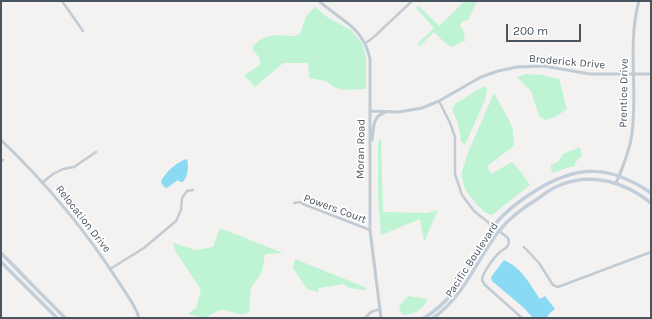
<!DOCTYPE html>
<html>
<head>
<meta charset="utf-8">
<style>
  body { margin:0 }
  #map { position:relative; width:652px; height:319px; overflow:hidden; background:#f4f1f1; font-family:Karla,sans-serif }
  canvas { display:block }
  .frame { position:absolute; inset:0; border:2px solid #485460; pointer-events:none }
  .scale { position:absolute; left:506px; top:24px; width:75px; height:18px; box-sizing:border-box; border:2px solid #485460; border-top:0; padding-left:5px; font-size:12px; line-height:14px; white-space:nowrap; color:#485460; -webkit-text-stroke:3px #fff; paint-order:stroke }
</style>
</head>
<body>
<div id="map">
<canvas width="652" height="319"></canvas>
<div class="frame"></div>
<div class="scale">200 m</div>
</div>
<script>
const c = document.querySelector('canvas').getContext('2d');
c.lineJoin = 'round';
function fillPath(path, color) { c.fillStyle = color; c.fill(path, 'evenodd'); }
function trace(path, color, width, dash) { c.strokeStyle = color; c.lineWidth = width; c.lineCap = dash ? 'butt' : 'round'; c.setLineDash(dash || []); c.stroke(path); }
function label(font, color, halo, rows, align = 'center') {
  c.font = font + ' Karla,sans-serif'; c.lineWidth = 3.5; c.setLineDash([]); c.textBaseline = 'middle'; c.strokeStyle = halo; c.fillStyle = color; for (const [text, x, y, turn = 0] of rows) {
    c.save(); c.translate(x, y); c.rotate((+turn || 0) * Math.PI / 180); c.textAlign = isNaN(turn) ? turn : align; if (halo) c.strokeText(text, 0, 0); c.fillText(text, 0, 0); c.restore();
  }
}
const green = new Path2D(`
  M469,1H477L468,20L463,21L460,25L465,34L463,37L466,41H463L452,47L445,43L434,32L420,46L417,44L434,28L416,8L419,6L439,26L463,3Z
  M315,7L327,17L351,30L362,43L366,58V89L342,90L334,87L326,81L309,78L308,63H283L255,87L244,75L260,65V59L252,48C257,40 268,35 278,35C287,35 290,38 300,34L306,16Z
  M526,74L542,75L559,79L567,109L555,117L545,120L539,116L531,91L517,77Z
  M484,86L487,89L485,100L465,145L461,141L458,124L452,109L455,104Z
  M494,93L509,120L513,130L514,146L487,166L491,174L512,162L521,172L530,185L492,215L486,213L476,204L465,189L461,175L467,155Z
  M381,139L383,212L427,213L438,210L424,242L420,219L381,235L378,195V143L379,140Z
  M580,147L582,155L575,163V166L569,167L553,173L551,169V165L558,162L563,154Z
  M220,228L283,253L265,254L262,272L251,288L249,312L242,315L222,309L204,318L188,314L196,308L201,290L176,252L173,243L196,250L213,247Z
  M295,259L367,288L364,290L349,288L344,284L319,288L318,292L307,289L293,268Z
  M408,296L428,299C422,310 414,315 402,315L399,306Z`);
const water = new Path2D(`
  M187,159C189,166 188,176 183,182H180L178,180L167,188L164,187L161,182C164,173 178,161 187,159Z
  M504,260C524,270 528,282 540,299L545,296L555,309L549,314L547,318H533L524,308L492,281L491,277Z`);
const minor = new Path2D(`
  M62,1L83,31
  M366,43L375,36L412,1
  M439,101L450,123L455,137V174L462,195L474,211L508,238L509,242C508,248 505,248 500,252C495,256 482,273 482,280L485,285L522,318
  M1,162L3,160
  M42,183L53,174L63,169L74,167L96,152
  M294,203L300,202L303,204L370,230
  M524,247L539,263L553,285L558,287L651,252
  M110,269L144,248L176,221L181,210L182,198L187,191L193,190
  M365,318L371,312L380,309`);
const tertiary = new Path2D(`
  M319,1C341,21 363,26 370,59V230L381,318
  M371,111L399,112L422,108L439,101L481,77L498,71L517,67L544,66L590,74H651
  M1,140C46,183 86,231 120,284C126,294 136,306 139,318
  M372,140C374,128 372,117 384,113
  M616,183C623,167 630,150 632,133C638,89 627,44 639,1`);
const secondary = new Path2D(`
  M1,253L65,318
  M1,262L57,318
  M424,318C460,296 465,268 486,236C498,217 516,203 535,191C577,165 609,164 651,193
  M433,318C465,296 476,260 499,231C510,217 524,207 539,198C545,193 553,188 560,185C592,172 625,182 651,203`);
const streetNames = [
  ["Broderick Drive",567,62,5],
  ["Prentice Drive",624,93,-89],
  ["Moran Road",361,149,-89],
  ["Powers Court",335,209,20],
  ["Relocation Drive",83,219,52],
  ["Pacific Boulevard",472,260,-57]
];
fillPath(green, '#bef3d4');
fillPath(water, '#89daf2');
trace(minor, '#c1cbd4', 2.5);
trace(tertiary, '#c1cbd4', 3);
trace(secondary, '#c3cedb', 3.5);
label('11px', '#485460', '#fff', streetNames);
</script>
</body>
</html>
